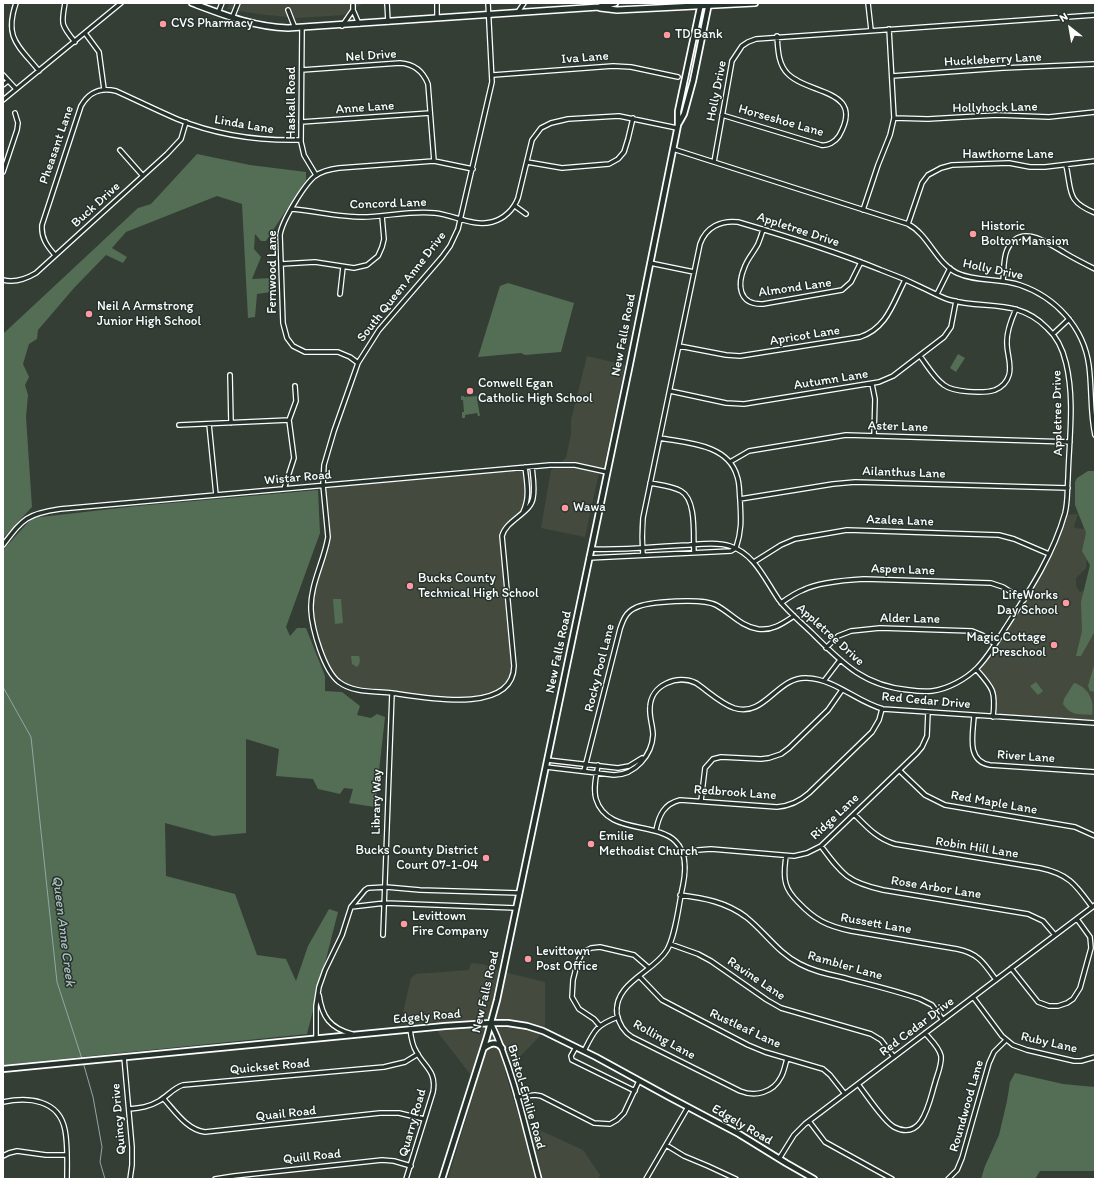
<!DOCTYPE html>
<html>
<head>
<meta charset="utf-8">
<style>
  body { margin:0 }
  #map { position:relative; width:1098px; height:1182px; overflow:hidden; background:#343e35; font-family:Itim,sans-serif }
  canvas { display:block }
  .frame { position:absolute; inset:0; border:4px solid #fff; pointer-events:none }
  .north { position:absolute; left:1050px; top:8px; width:40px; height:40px; -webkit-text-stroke:3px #26332d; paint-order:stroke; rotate:329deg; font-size:11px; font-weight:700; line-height:16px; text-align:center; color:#fff }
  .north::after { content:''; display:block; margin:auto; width:14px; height:18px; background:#fff; clip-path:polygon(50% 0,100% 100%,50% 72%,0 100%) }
</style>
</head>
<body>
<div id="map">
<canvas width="1098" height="1182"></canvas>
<div class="frame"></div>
<div class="north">N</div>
</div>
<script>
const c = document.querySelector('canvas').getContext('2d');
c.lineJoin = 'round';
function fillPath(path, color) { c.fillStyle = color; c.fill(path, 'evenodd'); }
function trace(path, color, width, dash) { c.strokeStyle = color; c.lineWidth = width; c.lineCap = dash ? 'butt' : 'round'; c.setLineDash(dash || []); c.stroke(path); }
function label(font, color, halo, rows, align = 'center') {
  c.font = font + ' Itim,sans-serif'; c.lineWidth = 3; c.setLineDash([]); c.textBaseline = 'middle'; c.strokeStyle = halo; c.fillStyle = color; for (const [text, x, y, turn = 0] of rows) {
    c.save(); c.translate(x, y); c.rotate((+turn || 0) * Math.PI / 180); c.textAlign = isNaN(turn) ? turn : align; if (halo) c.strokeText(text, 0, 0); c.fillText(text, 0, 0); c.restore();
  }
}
const built = new Path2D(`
  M229,3H360L361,5L344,15L297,18L258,14L227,9Z
  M587,356L625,365L604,466L600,468L585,537L541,528L551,470L566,458L571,434V420Z
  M532,467L534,493L532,504L503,533L514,666L510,680L501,690L482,697L461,700L369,691L346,686L331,674L315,634L311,602L328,537L323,485Z
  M1078,514L1074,526L1075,528L1084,529L1086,533L1087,556L1086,568L1076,578V586L1080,592L1095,587V720L1000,715L997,712V698L994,687L980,669L1039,580L1067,515Z
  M471,963L483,964L500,971L545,982V1025L540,1036L505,1072L520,1121L583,1150L600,1175L598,1179H448L477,1083L439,1034L437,1022L400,1025L411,978L416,974L469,970Z`);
const green = new Path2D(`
  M197,154L250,165L306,172V180L266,241H261L255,234L254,249L261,257L252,279L272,278L271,292L257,294L255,317L248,318L242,204L217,196L126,232L112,248L127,257L123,263L106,255L74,288L38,330L37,339L29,344L23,364L29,377L25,385L28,395L26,417L32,507L3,538V334L138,208L151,204Z
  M508,283L574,303L561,352L525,355L521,353L478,357L500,286Z
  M958,354L965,358L956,372L950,368Z
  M461,396H464V397L478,396V398L477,399L480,416H478L477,413L465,415V418H462V412H464L463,400H461Z
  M1088,471H1095V631L1081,656H1076L1082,631L1081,602L1090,565L1082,551L1086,533L1075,505V482L1077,478Z
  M318,490L320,533L286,627L290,636L297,628H306L325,676V691L342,692L360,706L357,715L371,718L377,714L385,717L375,807L349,803L353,789L344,788L340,794L318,789L313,779L276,776L279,749L246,739V833L213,836L165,823L166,876L235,894L257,955L286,959L296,981L308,946L329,909L338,912L307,1034L3,1065V550L32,518L137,506Z
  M333,599H341L343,623L335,624Z
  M351,656H359C360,659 361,663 357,667L352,664Z
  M1095,662V692L1090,691L1088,686Z
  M1036,682L1043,691L1038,695L1030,686Z
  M1074,683C1088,687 1095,700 1092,715C1080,714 1071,716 1063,704L1064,699Z
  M1015,1073L1063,1084L1095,1087V1171H1040L1035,1179H981L985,1166L999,1135L1007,1101L1010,1082Z`);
const stream = new Path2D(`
  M3,687L31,737L57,982L82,1059
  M83,1062L93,1097L102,1147L100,1162L105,1179`);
const minor = new Path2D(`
  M16,3C4,38 18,45 39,71
  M65,3C61,24 61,25 75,42
  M387,3L388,22
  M437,3V18
  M488,3L492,82L458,229L450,246L442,257L379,330L358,363L334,431L324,465L323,485L328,537C324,562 310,584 311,610C312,629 324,671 339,682C353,693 375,691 392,693C422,697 513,716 514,666L502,536C506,520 531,513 533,498C535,488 533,477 532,467
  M868,3L871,30
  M353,5V10L359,24
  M288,10L295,28
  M518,12L524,3
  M218,13L222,3
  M232,18L238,3
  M342,26L353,10
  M302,28L301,142L304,155L316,175
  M85,33L99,52L104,89
  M302,70L400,63C414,64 423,71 428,84L434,161
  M3,75L16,89
  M493,75L613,66L631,67L678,77
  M892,76L1003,68L1095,64
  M3,85L8,81
  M3,100L121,3
  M722,115L821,145C828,146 835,142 839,136C866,89 809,95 788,74C778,64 778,50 777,36
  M894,118L928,119L997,115L1049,117L1095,112
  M301,122L430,113
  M673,149L908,224C929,235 936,263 957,273C976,282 1000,278 1020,285C1055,297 1084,327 1089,366C1092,389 1090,413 1095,435
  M120,150L143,176
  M527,162L562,168L609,164L618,159L624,152L628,139L633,118
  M714,162L732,61L742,46L748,42L756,39L1095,15
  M1066,165C1072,192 1066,201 1095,213
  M3,172L17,130L18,123L15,113
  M515,206L526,214
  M292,209C315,211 338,217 362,217C386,217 411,210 435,213C454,215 473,227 492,222C504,219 514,209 518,198L532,140L541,128L551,123L568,119L619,116L677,128
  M863,210L878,165L890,135L894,118L889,29
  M908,224L922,183L928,175L941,168L952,165L1009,163L1030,167H1045L1095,161
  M763,229C762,234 760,239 758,244C754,252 748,258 745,266C737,284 738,305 763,304L842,290L851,282L861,262
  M55,255C47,246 41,238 42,225L81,106C89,92 100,87 116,91C136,100 156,110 177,119C216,135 259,141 301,140
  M650,263L694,272
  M281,264L315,262L354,268L367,265L378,256L382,247L384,239L382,216
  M3,280C15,283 26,279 36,273L167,154L181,139L186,122
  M1003,281C1004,271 1003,259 1007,250C1020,222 1048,243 1065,253C1075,259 1085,264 1095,269
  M340,294L343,267
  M937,294L950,268
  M1053,334L1069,319
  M679,346L726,355L740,356L860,337C887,328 893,303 905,280
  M920,356C927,365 934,378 944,385C953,392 983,394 995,390C1002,387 1007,382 1009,375C1012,365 1007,354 1007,344C1006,332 1011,320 1016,309
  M358,363L350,357L338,352H305L293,346L287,338L283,323L280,235C282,221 304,185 315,176C322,171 331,169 339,168L434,161L473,169
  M230,375L231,423
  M872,384L875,399L874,436
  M670,391L726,403L744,404L879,382L893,376L944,337L951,327L956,301
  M209,424L216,495
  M179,425L289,420
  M660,438C687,443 728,444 737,476C740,484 739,492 740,500C741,519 742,530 736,548
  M730,462L749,451L846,435L1070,442
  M650,483C660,485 672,486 681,491C697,500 693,536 694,553
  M284,489L294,458L289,420L296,401L295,386
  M740,499L833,484L855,482L1068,488
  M523,512C530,498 527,483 525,467
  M3,545C23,519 26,514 60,509L550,465H575L607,472
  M591,549C624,551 657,546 689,545C702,544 717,542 730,546C755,554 765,580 779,600C789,613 801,622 812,633C842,663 864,686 909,690C916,691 924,692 932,691C948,689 966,679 977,668C988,657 996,643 1004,630C1028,593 1053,556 1065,513C1068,501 1067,490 1068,478C1069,440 1075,400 1066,363C1063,350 1057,337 1047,328C1018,298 985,310 950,300C940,297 932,292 923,288C909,281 895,275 881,270C834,251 786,236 738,222C721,220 706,227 700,244L643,518C642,531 642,543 643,555
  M589,558L731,551L736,548
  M754,562L781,545L795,539L847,530L999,535L1014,539L1049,554
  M781,603C788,598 795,593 803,590C819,582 846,580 864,579L991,583L1003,587L1024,600
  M826,648L838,636L851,631L880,628L972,631L982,635L995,644
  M976,669C993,688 996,691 993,717
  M824,681L840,660
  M974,716C973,734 966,761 990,765L1095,772
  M547,760L618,768L629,766L642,758
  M598,765C596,776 593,789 596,799C611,848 699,804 683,885C679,902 676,935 667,950C654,972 613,983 617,1014C619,1024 624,1032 632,1037L740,1091C755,1097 773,1093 781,1077C784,1072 785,1065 787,1059
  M546,767L614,775C635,775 652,755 653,735C653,726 649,717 650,707C651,685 677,674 696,683C708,691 720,703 734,708C765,718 777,676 807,678C835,679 857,702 883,709L1095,723
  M584,771L620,629C623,620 626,612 635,608C648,601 703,598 716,605C731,613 740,626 758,629C772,631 782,624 794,616
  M900,771L925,795L945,805L1075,827L1095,836
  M701,801L705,768L713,759L721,757L761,759L769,758L781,754L789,748L828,710L842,690
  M854,814C866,826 877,839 895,844L1040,868C1069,874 1076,885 1092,907
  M656,830C659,815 664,804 680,800L777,807C790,806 800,801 809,793L872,732L879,720L882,709
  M821,846C842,874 847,882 883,890L1028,914L1043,921L1055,935
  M683,855L698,850L711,849L794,856L807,853L821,846L917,753L922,747L927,736L928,712
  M786,856C785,865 783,875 786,884C788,891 793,897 798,902C815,920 827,926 851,931L957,949C978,953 984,963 996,980
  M680,895C704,898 726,902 746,917C765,932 778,953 800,964C813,971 827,974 841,977C867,984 894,990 920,999L932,1005L943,1020
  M351,907L385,903L516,908
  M383,935L392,693
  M670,944L698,954L711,961L767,1000L781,1008L871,1034L881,1040L894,1057
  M1011,968L1038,1002L1049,1006H1058L1067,1003L1073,999L1080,988L1091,948L1090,937L1077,919
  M639,976L662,1000L748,1045L765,1052L823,1069L830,1075L845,1094
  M319,995C322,1017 330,1028 352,1034
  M973,997L1002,1036L1013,1045L1027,1050L1074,1061H1081L1095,1057
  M600,1026L594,1019L579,1009L572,997L573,980L577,964L582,953L591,948L600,947L634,955L649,968
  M316,1038V1006L319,987L325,970L342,935L351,907L365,890L368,888L386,887L420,890L519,893
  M576,1047L571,1056L572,1060L635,1091
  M584,1051C594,1031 596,1025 618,1017
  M124,1057L132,1147V1165L130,1179
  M858,1084C866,1094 883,1121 894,1127C923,1142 929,1102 935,1083C937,1075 942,1065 941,1056C939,1047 931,1040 925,1033
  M517,1097L535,1095L541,1096L594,1123L610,1124L617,1120L624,1113L639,1081
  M163,1098C175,1111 187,1130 205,1132L380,1113H399L424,1119
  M3,1102C28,1097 59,1099 65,1130C68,1145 67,1163 67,1179
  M129,1109C140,1108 149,1107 159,1101C168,1096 173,1088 183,1085L384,1067L405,1062L418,1054
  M809,1121L825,1142L892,1179
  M666,1145L684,1156L708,1166L736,1179
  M3,1156L9,1153L17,1151L46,1155H66
  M779,1159L794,1135L805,1124L1095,905
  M215,1179L234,1176L382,1160L394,1161L411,1166
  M406,1179L433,1092C437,1071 424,1067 416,1051C412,1045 411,1037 410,1029
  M646,1179L688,1107
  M948,1179L957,1170L962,1158L989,1063L994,1052L1006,1040`);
const tertiary = new Path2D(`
  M491,1023C514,1072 525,1127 539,1179`);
const secondary = new Path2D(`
  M679,123L684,114L693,81L709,3
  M484,1048C490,1043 497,1041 502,1048
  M3,1069L445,1026L491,1023H508L527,1026L543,1031L596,1057L669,1097L739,1134L786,1163L814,1179
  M442,1179L487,1037L497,1000L630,364L678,125V111L701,3`);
const primary = new Path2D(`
  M192,3C224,15 254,27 288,28L599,7L615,3
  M600,8L617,10L755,3`);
const markers = [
  [163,24,4,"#ff9aa2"],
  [667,35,4,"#ff9aa2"],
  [973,234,4,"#ff9aa2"],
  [89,314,4,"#ff9aa2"],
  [470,391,4,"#ff9aa2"],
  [565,508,4,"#ff9aa2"],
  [410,586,4,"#ff9aa2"],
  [1066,603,4,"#ff9aa2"],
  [1054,645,4,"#ff9aa2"],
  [591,844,4,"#ff9aa2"],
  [486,858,4,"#ff9aa2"],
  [404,924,4,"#ff9aa2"],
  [528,959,4,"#ff9aa2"]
];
const poiNames = [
  ["CVS Pharmacy",171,24],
  ["TD Bank",675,35],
  ["Historic",981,227],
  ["Bolton Mansion",981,242],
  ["Neil A Armstrong",97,307],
  ["Junior High School",97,322],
  ["Conwell Egan",478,384],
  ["Catholic High School",478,399],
  ["Wawa",573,508],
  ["Bucks County",418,579],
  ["Technical High School",418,594],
  ["LifeWorks",1058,596,"right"],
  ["Day School",1058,611,"right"],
  ["Magic Cottage",1046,638,"right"],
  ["Preschool",1046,653,"right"],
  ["Emilie",599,837],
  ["Methodist Church",599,852],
  ["Bucks County District",478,851,"right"],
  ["Court 07-1-04",478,866,"right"],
  ["Levittown",412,917],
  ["Fire Company",412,932],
  ["Levittown",536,952],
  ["Post Office",536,967]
];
const streetNames = [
  ["Nel Drive",371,56,-4],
  ["Iva Lane",585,58,-4],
  ["Huckleberry Lane",993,60,-3],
  ["Holly Drive",717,91,-79],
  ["Haskall Road",292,103,-90],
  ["Anne Lane",365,108,-4],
  ["Hollyhock Lane",995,108,-1],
  ["Horseshoe Lane",781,121,16],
  ["Linda Lane",244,125,10],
  ["Pheasant Lane",57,145,-71],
  ["Hawthorne Lane",1008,155],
  ["Concord Lane",388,204,-2],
  ["Buck Drive",96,205,-42],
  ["Appletree Drive",798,230,18],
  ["Holly Drive",993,270,12],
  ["Fernwood Lane",273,272,-90],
  ["South Queen Anne Drive",402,287,-52],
  ["Almond Lane",795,288,-8],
  ["New Falls Road",624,335,-79],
  ["Apricot Lane",805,336,-9],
  ["Autumn Lane",831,380,-9],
  ["Appletree Drive",1058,413,-91],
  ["Aster Lane",898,427,2],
  ["Ailanthus Lane",904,473,2],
  ["Wistar Road",298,478,-5],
  ["Azalea Lane",900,521,2],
  ["Aspen Lane",903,570,2],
  ["Alder Lane",910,619,1],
  ["Appletree Drive",830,635,42],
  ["New Falls Road",559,652,-78],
  ["Rocky Pool Lane",600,668,-76],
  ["Red Cedar Drive",926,701,5],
  ["River Lane",1026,757,4],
  ["Redbrook Lane",735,793,4],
  ["Library Way",377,802,-89],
  ["Red Maple Lane",994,803,10],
  ["Ridge Lane",835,817,-43],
  ["Robin Hill Lane",977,848,9],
  ["Rose Arbor Lane",936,888,9],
  ["Russett Lane",876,924,10],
  ["Rambler Lane",845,966,16],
  ["Ravine Lane",756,979,34],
  ["New Falls Road",486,992,-77],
  ["Edgely Road",427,1017,-5],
  ["Red Cedar Drive",917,1027,-37],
  ["Rustleaf Lane",745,1029,25],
  ["Rolling Lane",664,1040,29],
  ["Ruby Lane",1049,1043,13],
  ["Quickset Road",270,1067,-5],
  ["Bristol-Emilie Road",526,1097,74],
  ["Roundwood Lane",967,1106,-74],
  ["Quail Road",286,1114,-6],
  ["Quincy Drive",119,1119,-95],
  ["Quarry Road",413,1123,-74],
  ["Edgely Road",742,1125,30],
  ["Quill Road",312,1157,-6]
];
const waterNames = [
  ["Queen Anne Creek",63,931,83]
];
fillPath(built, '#444b3e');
fillPath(green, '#536e54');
trace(stream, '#92a6a9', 1);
trace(minor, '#fff', 6);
trace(tertiary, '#fff', 7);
trace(secondary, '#fff', 8);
trace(primary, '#fff', 8);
trace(minor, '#26332d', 3.5);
trace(tertiary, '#26332d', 4);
trace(secondary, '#26332d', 4.5);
trace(primary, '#26332d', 5);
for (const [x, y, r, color] of markers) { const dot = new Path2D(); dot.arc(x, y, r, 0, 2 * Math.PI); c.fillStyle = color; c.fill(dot); trace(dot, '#26332d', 1.5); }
label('13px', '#fff', '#26332d', poiNames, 'left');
label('13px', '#fff', '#26332d', streetNames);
label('italic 14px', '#adbcbe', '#26332d', waterNames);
</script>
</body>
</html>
